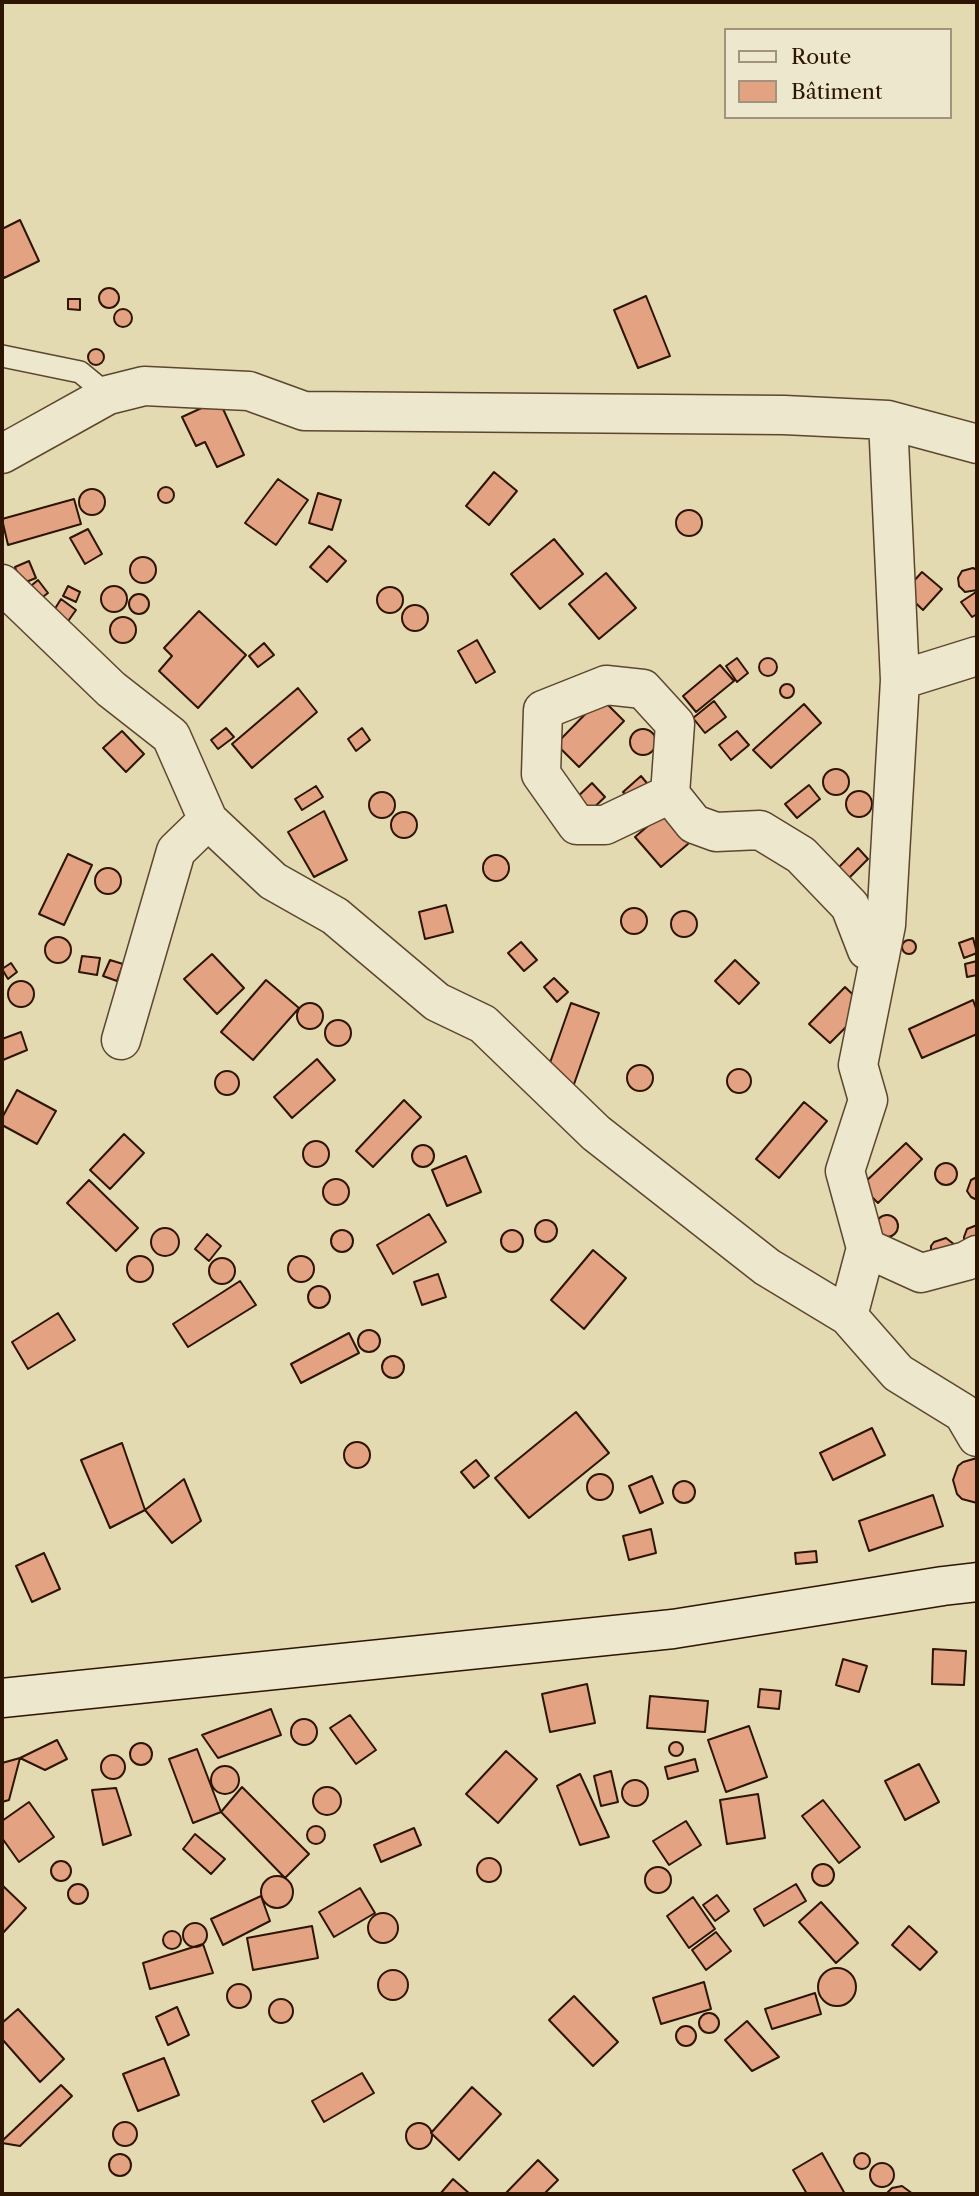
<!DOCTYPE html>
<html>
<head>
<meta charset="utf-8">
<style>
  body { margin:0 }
  #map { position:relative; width:979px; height:2196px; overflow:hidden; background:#e4dab2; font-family:"Libre Caslon Text",serif }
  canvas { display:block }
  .frame { position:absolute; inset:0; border:4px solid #2e1502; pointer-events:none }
  .legend { position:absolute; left:724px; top:28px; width:228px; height:91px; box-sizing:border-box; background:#ede7cd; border:2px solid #a1937c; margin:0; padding:9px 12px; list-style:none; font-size:21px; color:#2e1502 }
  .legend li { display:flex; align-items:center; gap:14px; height:35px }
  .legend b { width:35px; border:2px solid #a1937c }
</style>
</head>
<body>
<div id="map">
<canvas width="979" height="2196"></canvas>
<div class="frame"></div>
<ul class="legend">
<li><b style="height:9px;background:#ede7cd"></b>Route</li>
<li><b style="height:19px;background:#e3a282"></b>Bâtiment</li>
</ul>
</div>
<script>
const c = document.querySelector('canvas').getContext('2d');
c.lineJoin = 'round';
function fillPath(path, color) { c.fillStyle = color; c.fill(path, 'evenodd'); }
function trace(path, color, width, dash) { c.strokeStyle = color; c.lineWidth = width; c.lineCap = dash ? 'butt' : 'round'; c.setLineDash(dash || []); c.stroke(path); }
const building = new Path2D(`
  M20,220L39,261L4,278L2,274V229Z
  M99 298a10 10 0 1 1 20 0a10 10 0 1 1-20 0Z
  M646,296L670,356L638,368L614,310Z
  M68,299H80V310L68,309Z
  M114 318a9 9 0 1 1 18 0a9 9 0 1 1-18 0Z
  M88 357a8 8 0 1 1 16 0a8 8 0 1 1-16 0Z
  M219,400L244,455L217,467L205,442L196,446L182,417Z
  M494,472L517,491L489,525L466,506Z
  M278,479L308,500L276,545L245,523Z
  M158 495a8 8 0 1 1 16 0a8 8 0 1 1-16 0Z
  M79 502a13 13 0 1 1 26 0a13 13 0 1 1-26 0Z
  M318,493L341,500L332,530L309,523Z
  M74,499L81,524L8,545L2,519Z
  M676 523a13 13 0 1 1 26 0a13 13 0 1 1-26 0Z
  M88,529L102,554L85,564L70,538Z
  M554,539L583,574L540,609L511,574Z
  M329,546L346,561L327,582L310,567Z
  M130 570a13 13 0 1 1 26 0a13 13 0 1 1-26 0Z
  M29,561L36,578L21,584L15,567Z
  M973,568L977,570V590L965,592L959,586L958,578L962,571Z
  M922,572L942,589L923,610L904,592Z
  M606,573L636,608L599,639L569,604Z
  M38,580L48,593L36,602L26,590Z
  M101 599a13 13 0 1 1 26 0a13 13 0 1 1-26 0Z
  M68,586L80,592L76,602L63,596Z
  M377 600a13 13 0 1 1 26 0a13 13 0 1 1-26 0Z
  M976,592L977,614L972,617L961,602Z
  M129 604a10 10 0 1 1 20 0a10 10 0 1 1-20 0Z
  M61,599L76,610L66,624L51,615Z
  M402 618a13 13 0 1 1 26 0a13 13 0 1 1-26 0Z
  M199,611L246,655L198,708L159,671L172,656L164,648Z
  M110 630a13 13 0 1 1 26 0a13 13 0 1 1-26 0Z
  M477,640L495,672L476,683L458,651Z
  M264,643L274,655L258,667L249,656Z
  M737,658L748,673L737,682L726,666Z
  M759 667a9 9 0 1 1 18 0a9 9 0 1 1-18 0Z
  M720,665L734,681L696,712L683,696Z
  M780 691a7 7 0 1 1 14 0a7 7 0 1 1-14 0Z
  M298,688L317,712L252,768L232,744Z
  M601,698L624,721L579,767L556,744Z
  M714,701L726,717L705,733L693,718Z
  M804,704L821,723L771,768L753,750Z
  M226,728L234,737L218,749L211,740Z
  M362,728L370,740L356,751L348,739Z
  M630 742a13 13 0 1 1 26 0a13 13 0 1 1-26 0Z
  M122,731L144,754L126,772L103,748Z
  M737,731L749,745L731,760L719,745Z
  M823 782a13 13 0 1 1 26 0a13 13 0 1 1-26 0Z
  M641,776L652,789L635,805L623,792Z
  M592,783L605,797L587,814L574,800Z
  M809,785L820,799L797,818L785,804Z
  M316,786L323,797L302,810L295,799Z
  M846 804a13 13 0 1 1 26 0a13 13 0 1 1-26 0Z
  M369 805a13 13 0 1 1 26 0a13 13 0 1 1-26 0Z
  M669,808L695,838L661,867L635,837Z
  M324,811L347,860L314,877L288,832Z
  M391 825a13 13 0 1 1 26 0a13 13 0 1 1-26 0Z
  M858,848L868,859L846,881L836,870Z
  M68,854L92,865L64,925L39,914Z
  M483 868a13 13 0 1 1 26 0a13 13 0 1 1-26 0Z
  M95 881a13 13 0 1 1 26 0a13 13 0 1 1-26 0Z
  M446,905L453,932L425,939L419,912Z
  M621 921a13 13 0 1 1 26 0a13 13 0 1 1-26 0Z
  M671 924a13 13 0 1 1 26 0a13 13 0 1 1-26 0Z
  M45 950a13 13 0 1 1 26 0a13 13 0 1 1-26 0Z
  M973,938L977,953L964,958L959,943Z
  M902 947a7 7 0 1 1 14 0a7 7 0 1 1-14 0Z
  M521,942L537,960L524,971L508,953Z
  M212,954L244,988L217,1014L184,979Z
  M82,956L100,958L97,975L79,972Z
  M110,960L123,964L117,981L103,976Z
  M735,960L759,983L739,1004L715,981Z
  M977,961V975L967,977L965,964Z
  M11,963L17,972L8,979L2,969Z
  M554,978L568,992L557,1002L544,987Z
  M266,980L299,1008L253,1060L221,1032Z
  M8 994a13 13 0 1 1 26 0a13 13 0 1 1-26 0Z
  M845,987L866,1007L830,1043L809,1024Z
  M973,1000L977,1011V1034L922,1058L909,1029Z
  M297 1016a13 13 0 1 1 26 0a13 13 0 1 1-26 0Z
  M571,1003L599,1013L573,1087L545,1077Z
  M325 1033a13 13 0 1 1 26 0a13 13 0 1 1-26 0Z
  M21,1032L27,1050L3,1060L2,1039Z
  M317,1059L335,1080L292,1118L274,1097Z
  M627 1078a13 13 0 1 1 26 0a13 13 0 1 1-26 0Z
  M727 1081a12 12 0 1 1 24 0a12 12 0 1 1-24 0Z
  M215 1083a12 12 0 1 1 24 0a12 12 0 1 1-24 0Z
  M17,1090L56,1111L37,1144L2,1125V1118Z
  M404,1100L421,1117L373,1167L356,1151Z
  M804,1102L827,1121L779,1178L756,1159Z
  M124,1134L144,1153L110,1189L90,1170Z
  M303 1154a13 13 0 1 1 26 0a13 13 0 1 1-26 0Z
  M906,1143L922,1159L878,1203L861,1186Z
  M412 1156a11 11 0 1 1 22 0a11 11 0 1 1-22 0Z
  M466,1156L481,1192L447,1206L432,1170Z
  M935 1174a11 11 0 1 1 22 0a11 11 0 1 1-22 0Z
  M977,1177V1200L971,1197L967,1191L971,1180Z
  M323 1192a13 13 0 1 1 26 0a13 13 0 1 1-26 0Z
  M89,1180L138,1228L116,1251L67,1203Z
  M429,1214L446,1242L393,1274L377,1245Z
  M876 1226a11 11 0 1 1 22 0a11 11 0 1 1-22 0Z
  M535 1231a11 11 0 1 1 22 0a11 11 0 1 1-22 0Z
  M977,1225V1251L964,1241V1237L967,1229Z
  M151 1242a14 14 0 1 1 28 0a14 14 0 1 1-28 0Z
  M501 1241a11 11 0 1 1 22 0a11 11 0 1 1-22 0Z
  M331 1241a11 11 0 1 1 22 0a11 11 0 1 1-22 0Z
  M207,1234L221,1246L209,1261L195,1249Z
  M946,1238L955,1245L931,1255V1246L934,1242Z
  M593,1250L626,1278L584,1329L551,1300Z
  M288 1269a13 13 0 1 1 26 0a13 13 0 1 1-26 0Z
  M127 1269a13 13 0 1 1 26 0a13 13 0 1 1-26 0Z
  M209 1271a13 13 0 1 1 26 0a13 13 0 1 1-26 0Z
  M438,1274L446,1297L422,1305L414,1282Z
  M240,1281L256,1305L188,1347L173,1324Z
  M308 1297a11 11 0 1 1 22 0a11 11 0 1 1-22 0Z
  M58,1313L75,1340L28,1369L12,1342Z
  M358 1341a11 11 0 1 1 22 0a11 11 0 1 1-22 0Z
  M349,1333L359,1353L301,1383L291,1364Z
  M382 1367a11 11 0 1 1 22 0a11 11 0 1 1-22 0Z
  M576,1412L609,1453L529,1518L495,1478Z
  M872,1428L885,1455L833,1480L820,1453Z
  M344 1455a13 13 0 1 1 26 0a13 13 0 1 1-26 0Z
  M122,1443L145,1510L110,1528L81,1460Z
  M977,1458V1503L962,1499L957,1494L953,1480L958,1466L963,1462Z
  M476,1460L489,1476L474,1488L461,1472Z
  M587 1487a13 13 0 1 1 26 0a13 13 0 1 1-26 0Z
  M652,1476L663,1503L640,1513L629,1486Z
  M184,1479L201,1521L172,1543L145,1510Z
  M673 1492a11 11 0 1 1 22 0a11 11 0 1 1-22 0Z
  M933,1495L943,1526L869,1551L859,1521Z
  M651,1529L656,1553L629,1560L623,1536Z
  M816,1551L817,1562L796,1564L795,1553Z
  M44,1553L60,1589L32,1602L16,1566Z
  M933,1649L966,1651L964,1685L932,1684Z
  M843,1659L867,1666L859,1692L836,1685Z
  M587,1684L595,1723L550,1732L542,1694Z
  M760,1689L781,1691L779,1709L758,1707Z
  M650,1696L708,1701L705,1732L647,1728Z
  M271,1709L281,1735L218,1758L202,1735Z
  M350,1715L376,1750L356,1764L330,1728Z
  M291 1732a13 13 0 1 1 26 0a13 13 0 1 1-26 0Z
  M749,1726L767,1777L726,1792L708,1740Z
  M57,1740L67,1759L45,1770L20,1758Z
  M669 1749a7 7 0 1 1 14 0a7 7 0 1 1-14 0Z
  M130 1754a11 11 0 1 1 22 0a11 11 0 1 1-22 0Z
  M197,1749L221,1812L193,1823L169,1759Z
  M506,1751L537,1779L498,1823L466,1794Z
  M101 1767a12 12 0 1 1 24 0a12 12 0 1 1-24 0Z
  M20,1758L9,1800L2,1802V1763Z
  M695,1759L698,1771L668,1779L665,1767Z
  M919,1764L939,1802L905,1820L885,1781Z
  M211 1780a14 14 0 1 1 28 0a14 14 0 1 1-28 0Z
  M611,1771L618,1802L601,1806L594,1776Z
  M580,1774L609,1837L580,1845L557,1786Z
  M622 1793a13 13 0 1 1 26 0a13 13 0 1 1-26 0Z
  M242,1787L309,1854L285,1878L221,1812Z
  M313 1801a14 14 0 1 1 28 0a14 14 0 1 1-28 0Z
  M116,1788L131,1835L103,1845L92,1790Z
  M758,1794L765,1838L727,1844L720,1800Z
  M823,1800L860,1847L839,1863L802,1816Z
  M29,1802L54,1837L19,1862L2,1838V1821Z
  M686,1821L701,1845L669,1865L653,1841Z
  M307 1835a9 9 0 1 1 18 0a9 9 0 1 1-18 0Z
  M414,1828L421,1845L381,1862L374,1845Z
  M195,1834L225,1859L211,1874L183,1849Z
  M477 1870a12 12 0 1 1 24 0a12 12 0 1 1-24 0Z
  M51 1871a10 10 0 1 1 20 0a10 10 0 1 1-20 0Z
  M812 1875a11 11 0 1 1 22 0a11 11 0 1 1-22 0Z
  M645 1880a13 13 0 1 1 26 0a13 13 0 1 1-26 0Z
  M261 1892a16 16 0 1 1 32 0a16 16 0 1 1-32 0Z
  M796,1884L806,1901L764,1926L754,1909Z
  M68 1894a10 10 0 1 1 20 0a10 10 0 1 1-20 0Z
  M2,1885L26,1908L2,1934Z
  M360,1888L375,1913L334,1937L319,1912Z
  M717,1895L729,1911L715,1921L703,1905Z
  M261,1896L270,1921L223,1945L211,1919Z
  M693,1897L715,1929L689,1948L667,1916Z
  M821,1902L858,1943L836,1963L799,1922Z
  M368 1928a15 15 0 1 1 30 0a15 15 0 1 1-30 0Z
  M183 1935a12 12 0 1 1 24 0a12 12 0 1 1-24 0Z
  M312,1926L318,1958L253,1970L247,1938Z
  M909,1926L937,1952L920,1970L892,1945Z
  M163 1940a9 9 0 1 1 18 0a9 9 0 1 1-18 0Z
  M716,1932L731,1951L706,1970L692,1950Z
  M203,1944L213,1973L150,1989L143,1963Z
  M818 1987a19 19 0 1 1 38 0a19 19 0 1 1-38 0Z
  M378 1985a15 15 0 1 1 30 0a15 15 0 1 1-30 0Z
  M704,1982L711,2009L661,2024L653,1998Z
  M227 1996a12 12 0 1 1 24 0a12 12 0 1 1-24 0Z
  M815,1993L821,2014L772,2029L765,2009Z
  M574,1996L618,2042L593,2066L549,2020Z
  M269 2011a12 12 0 1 1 24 0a12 12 0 1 1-24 0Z
  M177,2007L189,2035L168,2045L156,2017Z
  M18,2009L64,2059L40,2082L2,2039V2023Z
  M699 2023a10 10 0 1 1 20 0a10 10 0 1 1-20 0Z
  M747,2021L779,2057L752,2071L725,2040Z
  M676 2036a10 10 0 1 1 20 0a10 10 0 1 1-20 0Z
  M164,2058L179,2095L138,2111L123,2074Z
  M362,2073L374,2093L324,2122L312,2101Z
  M61,2085L72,2096L20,2146L2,2143V2141Z
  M472,2087L501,2114L459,2160L431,2133Z
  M113 2134a12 12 0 1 1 24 0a12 12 0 1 1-24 0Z
  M406 2136a13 13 0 1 1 26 0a13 13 0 1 1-26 0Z
  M854 2161a8 8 0 1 1 16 0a8 8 0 1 1-16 0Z
  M822,2153L845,2194H807L793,2170Z
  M109 2165a11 11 0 1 1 22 0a11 11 0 1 1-22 0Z
  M538,2160L558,2180L544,2194H505Z
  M870 2175a12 12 0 1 1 24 0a12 12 0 1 1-24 0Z
  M453,2179L470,2194H440Z
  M902,2186L913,2194H886L892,2188Z`);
const lane = new Path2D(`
  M2,356L80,372L108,395`);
const street = new Path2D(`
  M2,454L108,395L144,386L249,391L304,411L784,415L888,420L977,444
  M2,584L111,689L171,736L208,820L273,881L335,916L437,1002L483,1024L596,1133L767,1267L848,1316L898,1373L963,1413L977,1437
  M900,680L977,656
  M670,794L605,825H577L541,774L543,710L606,685L643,689L675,724L670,794L694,824L716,832L760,830L801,855L850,906L867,950L880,956
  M121,1040L176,851L208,820
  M866,1248L921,1273L966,1261L977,1255
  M848,1316L866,1248L845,1171L868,1100L858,1065L886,925L900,680L888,420`);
const secondary = new Path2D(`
  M2,1698L673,1629L943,1586L977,1582`);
fillPath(building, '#e3a282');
trace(building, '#2e1502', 2);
trace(lane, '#5c462e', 24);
trace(street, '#5c462e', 41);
trace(secondary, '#2e1502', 41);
trace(lane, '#ede7cd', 21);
trace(street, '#ede7cd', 38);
trace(secondary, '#ede7cd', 38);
</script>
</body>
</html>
